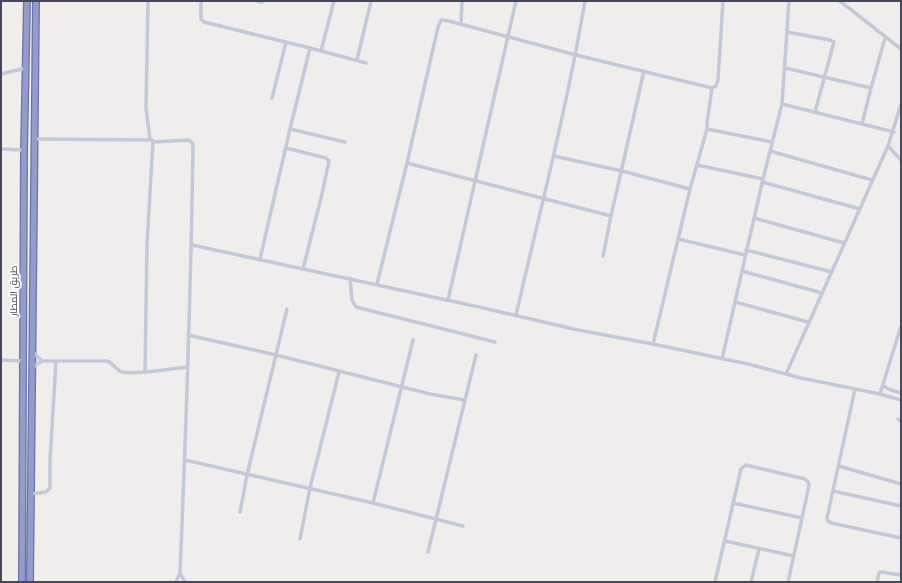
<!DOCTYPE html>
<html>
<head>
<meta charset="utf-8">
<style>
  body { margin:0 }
  #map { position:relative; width:902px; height:583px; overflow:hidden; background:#f0edec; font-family:"Nunito Sans",sans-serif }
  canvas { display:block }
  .frame { position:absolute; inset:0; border:2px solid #43485c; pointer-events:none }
</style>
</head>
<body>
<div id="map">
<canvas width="902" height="583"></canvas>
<div class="frame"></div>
</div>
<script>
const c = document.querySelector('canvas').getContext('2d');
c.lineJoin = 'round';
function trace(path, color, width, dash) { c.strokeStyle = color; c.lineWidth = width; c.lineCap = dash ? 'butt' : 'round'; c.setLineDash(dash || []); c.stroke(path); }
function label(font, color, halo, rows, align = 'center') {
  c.font = font + ' "Nunito Sans",Cairo,sans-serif'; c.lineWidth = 3.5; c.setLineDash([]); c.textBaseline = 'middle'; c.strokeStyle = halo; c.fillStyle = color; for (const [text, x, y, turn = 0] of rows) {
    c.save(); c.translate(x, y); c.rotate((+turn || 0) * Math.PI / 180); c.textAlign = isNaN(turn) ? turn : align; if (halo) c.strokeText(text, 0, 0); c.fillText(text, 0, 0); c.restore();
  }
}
const minor = new Path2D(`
  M148,1L146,108L150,139
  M201,1V19L204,22L310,48L290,129
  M257,1L262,2
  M840,1L901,49
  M461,24L462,1
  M787,32L830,40L834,42L815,112
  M310,48L366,63
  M321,51L334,1
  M357,60L371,1
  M785,68L871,88L862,124
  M1,74L26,68
  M871,88L885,38
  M272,98L286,42
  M782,104L894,132
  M707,129L772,142
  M35,139L152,140L153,142L147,244L145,372
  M153,142L189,140L193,144C191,287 186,430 180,573L176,582
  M888,146L901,160
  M286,148L326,158L329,161L322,194L303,269
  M1,149L24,150
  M770,151L872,180
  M554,156L622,171L690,189
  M407,163L611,216L603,256
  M697,165L763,179
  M762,182L860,209
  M611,216L644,71
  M754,218L844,243
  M678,239L745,255
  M192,245L479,307L578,330L653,344L748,364L801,378L880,394L901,400
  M746,250L832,272
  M260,259L290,129L345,142
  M742,271L822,293
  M350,278L352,300L356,307L495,342
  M377,284L407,163L438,27L441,20L449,21L576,55L712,88
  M448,300L516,1
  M735,302L808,322
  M516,315C540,211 567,107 585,1
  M188,335L276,355L430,394L464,400
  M653,344L690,189L707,129V123L712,88L716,86L718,80L723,1
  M33,352L42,361
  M722,359L763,179L782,104L789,1
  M1,360L24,361
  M33,367L42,361H107C113,363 116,370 122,372C136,375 172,369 187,367
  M786,374L888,146L901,104
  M883,386L891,390L901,393
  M855,389L827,518L828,521L831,523L901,538
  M880,394L901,326
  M898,419L901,422
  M185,460L373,503L463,526
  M839,466L901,484
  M833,491L901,506
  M31,494L46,492L50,488V460L56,361
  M373,503L413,340
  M733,503L802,518
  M240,512L247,475L287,309
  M300,539L310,488L339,372
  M725,541L794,556
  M428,552L476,355
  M180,573L185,582
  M715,582L741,469L746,465L805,479L808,482L809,486L788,582
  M751,582L759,549
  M877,582L879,573L881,572L901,575`);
const trunk = new Path2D(`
  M22,582L24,150L27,1
  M30,582L36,1`);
const streetNames = [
  ["طريق المطار",15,291,-90]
];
trace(trunk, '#6973ae', 8);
trace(minor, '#c4c8d9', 3.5);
trace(trunk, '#949cc8', 5.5);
label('10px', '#43485c', '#fff', streetNames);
</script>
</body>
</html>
